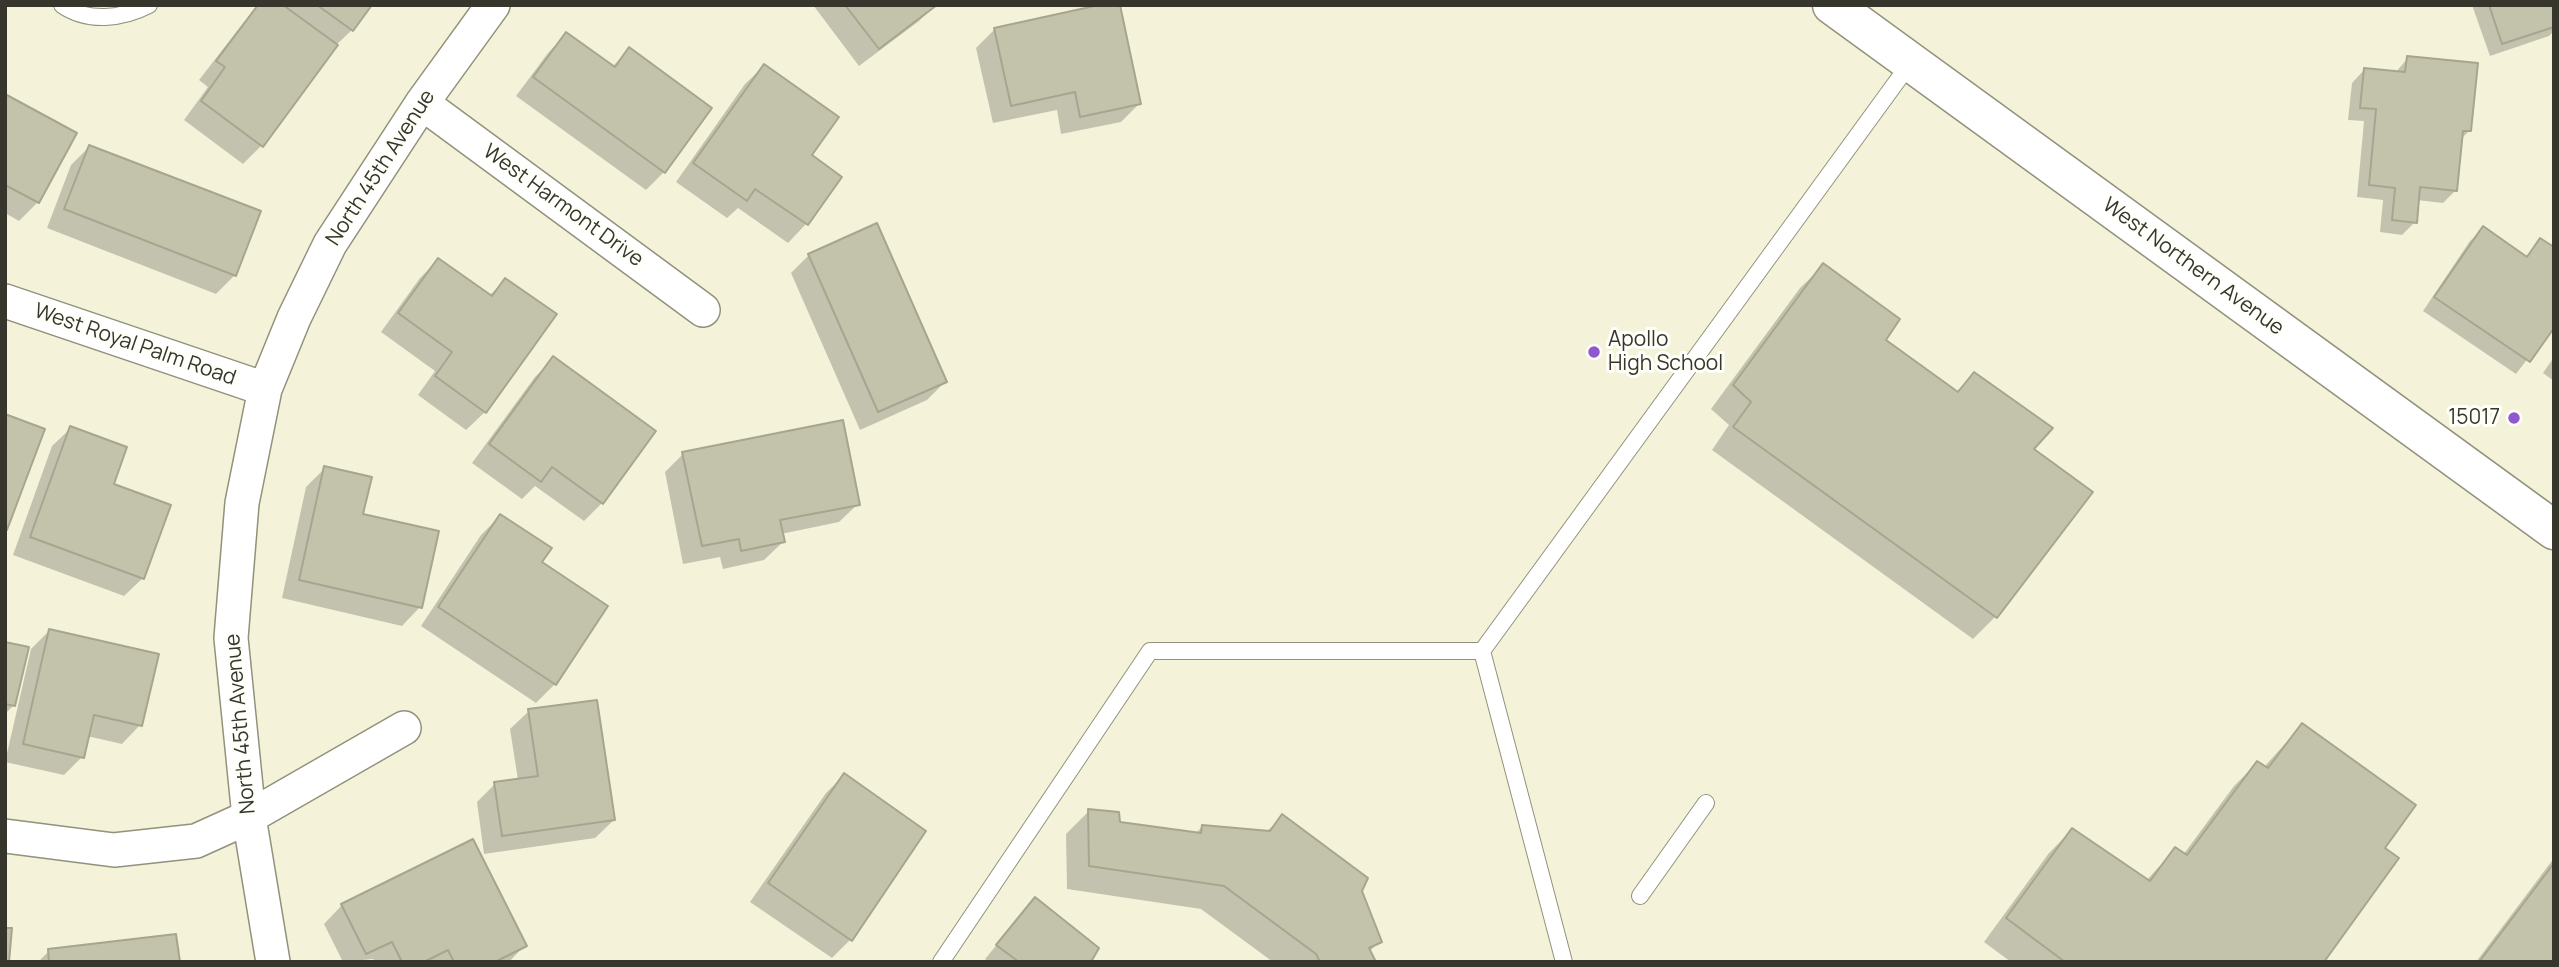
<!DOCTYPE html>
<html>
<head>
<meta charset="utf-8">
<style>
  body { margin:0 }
  #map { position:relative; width:2559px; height:967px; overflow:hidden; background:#f4f3da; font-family:Manrope,sans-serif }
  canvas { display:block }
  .frame { position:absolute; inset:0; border:7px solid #36362c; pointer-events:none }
</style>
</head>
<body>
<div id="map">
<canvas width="2559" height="967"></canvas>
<div class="frame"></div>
</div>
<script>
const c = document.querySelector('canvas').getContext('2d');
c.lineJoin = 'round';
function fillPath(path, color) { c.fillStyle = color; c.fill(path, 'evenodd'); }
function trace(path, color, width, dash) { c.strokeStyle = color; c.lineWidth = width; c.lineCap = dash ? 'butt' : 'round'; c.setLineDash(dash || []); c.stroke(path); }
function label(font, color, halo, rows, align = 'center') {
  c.font = font + ' Manrope,sans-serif'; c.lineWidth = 6; c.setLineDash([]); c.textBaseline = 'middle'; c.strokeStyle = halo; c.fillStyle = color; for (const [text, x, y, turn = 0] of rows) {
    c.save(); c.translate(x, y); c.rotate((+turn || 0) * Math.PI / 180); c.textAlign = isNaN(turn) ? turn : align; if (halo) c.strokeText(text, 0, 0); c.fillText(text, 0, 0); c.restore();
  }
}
const shadow = new Path2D(`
  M257,5H369L352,30L333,48L261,146L243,164L184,120L208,87L199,80Z
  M813,5H935L919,21L859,66Z
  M2472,5H2554V31L2549,36L2490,56Z
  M995,29L1139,104L1121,122L1061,134L1057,110L993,123L976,48Z
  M566,34L612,67L629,50L664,172L646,190L516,96L548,53Z
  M2408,58L2469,131L2460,140L2456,190L2443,203L2417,200L2415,222L2402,235L2380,232L2383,200L2357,197L2364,121L2348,120L2352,83L2364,70L2395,73Z
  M764,66L809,156L839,177L806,224L788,243L738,208L727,218L676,182L745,84Z
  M5,96L38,202L19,221L5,213Z
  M89,147L235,275L216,294L47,228L71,165Z
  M2483,229L2525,257L2541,240L2554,324L2516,374L2423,311L2470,241Z
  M809,255L945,382L927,400L860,430L791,273Z
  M438,260L489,296L505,280L485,412L466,430L418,395L435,371L381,332L420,278Z
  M1823,266L1884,340L1955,393L1974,374L2031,449L1996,616L1973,639L1712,450L1729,425L1711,409L1800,288Z
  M2554,357V381L2543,373Z
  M553,359L602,503L584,521L535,486L522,499L472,463L535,377Z
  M71,428L112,485L143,578L124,596L13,555L52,446Z
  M683,454L858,504L839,522L781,534L783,542L764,560L723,569L720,557L683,564L665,472Z
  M325,468L361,515L420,607L402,626L282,598L306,487Z
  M500,516L539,563L605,607L555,684L536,703L421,626L481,535Z
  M49,631L140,725L122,744L87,736L82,757L64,775L5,762L31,649Z
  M5,644L14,705L5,714Z
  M529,711L614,820L595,838L484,854L477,802L495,784L518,780L510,729Z
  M2302,725L2382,848L2322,962H2011L1984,942L2049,853L2072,830L2146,881L2175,849L2183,855L2234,786L2257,763L2264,767Z
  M844,775L851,939L832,958L750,902L826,793Z
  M1089,811L1118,824L1195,834L1202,827L1266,832L1282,817L1360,891L1380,941L1369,952L1374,962H1273L1201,909L1067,889L1066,834Z
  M2554,858V962H2476Z
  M1035,899L1088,962H989L985,959Z
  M342,905L525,945L509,962H375L373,959L343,962L324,924Z
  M49,951L178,962H38Z`);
const building = new Path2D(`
  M258,5H283L338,45L263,147L201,101L225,67L216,61Z
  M317,5H372L353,31Z
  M845,5H937L879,49Z
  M1099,5H1120L1141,104L1080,117L1075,92L1011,106L994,28Z
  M2489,5H2554V27L2502,44Z
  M566,32L615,67L629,47L712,108L665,173L533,77Z
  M2407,56L2478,63L2471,131H2463L2457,191L2420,187L2417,223L2392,220L2395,188L2369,185L2376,109L2360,108L2364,68L2405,72Z
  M764,64L839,117L812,155L842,177L808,225L755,189L747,201L693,163Z
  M5,94L77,133L39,203L5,185Z
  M89,145L261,211L236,276L64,209Z
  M877,223L947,382L878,412L808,254Z
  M2483,226L2527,257L2540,238L2554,247V328L2530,362L2434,297Z
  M438,258L492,296L505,278L557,314L486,413L435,376L452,352L398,313Z
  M1823,263L1900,319L1886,340L1958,392L1974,372L2053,428L2034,449L2093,492L1997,618L1733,427L1751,402L1733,385Z
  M553,356L656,431L603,504L552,467L541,482L489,444Z
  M5,414L45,429L7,530L5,529Z
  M843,420L860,505L780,520L785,542L741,551L739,539L702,546L682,452Z
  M70,426L127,447L114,484L171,505L144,579L30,537Z
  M324,466L372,477L363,514L439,531L422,608L299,580Z
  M500,514L552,548L542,562L608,606L556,685L438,607Z
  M49,629L159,654L142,726L94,715L84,758L23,744Z
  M5,642L29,647L15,706L5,704Z
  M597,700L615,820L502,836L494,782L538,776L528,709Z
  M2302,723L2416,805L2385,848L2399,858L2324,962H2065L2006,918L2072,828L2150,881L2175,847L2187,855L2257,761L2268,768Z
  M844,773L926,831L852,941L768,883Z
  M1088,809L1119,812L1120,822L1201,833L1202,825L1270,831L1282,814L1368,878L1362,891L1382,942L1369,948L1376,962H1320L1316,954L1224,886L1089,866Z
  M473,839L527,946L495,962H454L448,950L424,962H402L392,942L366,954L341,904Z
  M2554,863V962H2479Z
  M1035,897L1099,948L1091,962H1019L996,945Z
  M5,928H12L9,962H5Z
  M176,934L180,962H49L48,949Z`);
const lane = new Path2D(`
  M62,5C88,23 122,19 149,5
  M1482,651L1911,62
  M1482,651L1564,962
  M1640,896L1706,803
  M941,962L1150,651H1482`);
const street = new Path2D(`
  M422,103L703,310
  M5,301L265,389
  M5,836L114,850L196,841L249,817L404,728
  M273,962L249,817L231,638L242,503L265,389L294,318L330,244L422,103L493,5`);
const primary = new Path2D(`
  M1832,5L2554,530`);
const markers = [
  [1594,352,7,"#8f58cf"],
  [2514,418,7,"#8f58cf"]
];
const streetNames = [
  ["North 45th Avenue",381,168,-57],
  ["West Harmont Drive",563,206,36],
  ["West Northern Avenue",2193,267,36],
  ["West Royal Palm Road",135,345,19],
  ["North 45th Avenue",241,724,-95]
];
const poiNames = [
  ["Apollo",1608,340],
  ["High School",1608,364],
  ["15017",2500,418,"right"]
];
fillPath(shadow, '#0003');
fillPath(building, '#c3c2aa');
trace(building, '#a6a58e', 2);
trace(lane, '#92917b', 18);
trace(street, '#92917b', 36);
trace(primary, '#92917b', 41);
trace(lane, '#fff', 16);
trace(street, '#fff', 33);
trace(primary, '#fff', 38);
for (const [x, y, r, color] of markers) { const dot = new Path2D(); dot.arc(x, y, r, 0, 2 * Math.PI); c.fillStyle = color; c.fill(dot); trace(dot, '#fffffa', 2.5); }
label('21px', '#36362c', '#fffffa', streetNames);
label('21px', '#36362c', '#fffffa', poiNames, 'left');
</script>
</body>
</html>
